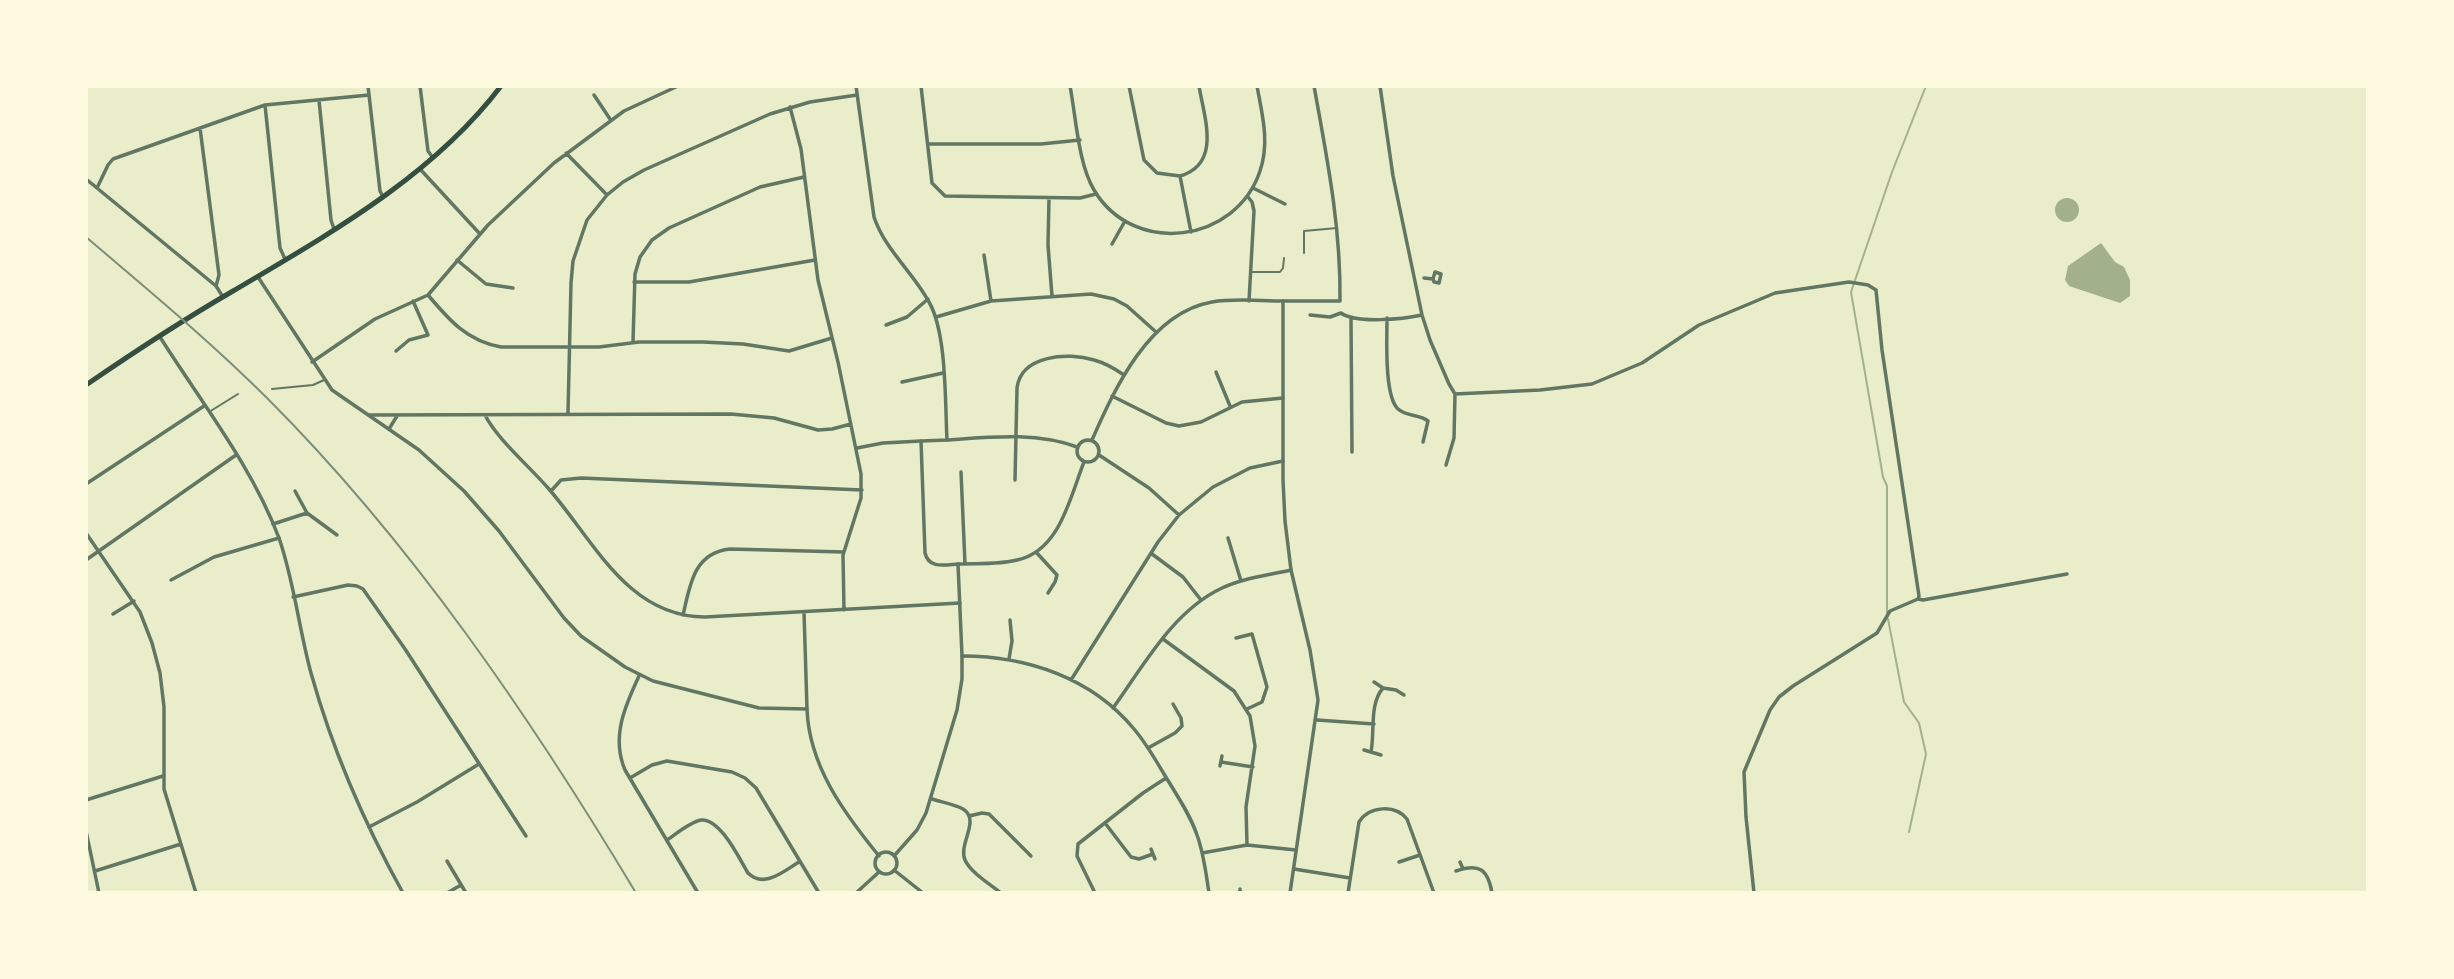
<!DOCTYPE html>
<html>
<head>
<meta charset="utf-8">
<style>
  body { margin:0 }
  #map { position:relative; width:2454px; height:979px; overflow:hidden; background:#e9edc9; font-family:"Titillium Web",sans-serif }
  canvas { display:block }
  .frame { position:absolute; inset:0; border:88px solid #fefae0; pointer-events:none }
</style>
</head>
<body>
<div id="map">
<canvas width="2454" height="979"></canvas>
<div class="frame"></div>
</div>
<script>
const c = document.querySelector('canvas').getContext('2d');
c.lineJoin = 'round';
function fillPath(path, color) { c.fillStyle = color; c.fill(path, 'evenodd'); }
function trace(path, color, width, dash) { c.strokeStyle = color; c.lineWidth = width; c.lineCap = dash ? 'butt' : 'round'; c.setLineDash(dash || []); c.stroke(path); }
const water = new Path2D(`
  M2055 210a12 12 0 1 1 24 0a12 12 0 1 1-24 0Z
  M2101,243L2115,262L2124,267L2130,280V296L2120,303L2069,286L2065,280L2068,266Z`);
const stream = new Path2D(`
  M1887,613V486L1883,477L1851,292L1892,172L1926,86
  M1888,619L1904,702L1919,723L1926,754L1909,832`);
const service = new Path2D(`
  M1304,253V231L1337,228
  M1252,272H1280L1283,268L1284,258
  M272,389L313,385L324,380
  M209,412L238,394`);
const minor = new Path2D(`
  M368,86L380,191L383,197
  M420,86L428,151L433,158
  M921,86L932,183L945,196L1080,198L1096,194
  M1070,86C1076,117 1078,163 1094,190C1134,257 1236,243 1260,171C1270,142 1262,114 1257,86
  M1129,86L1144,160L1157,173L1180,176L1191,232
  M1380,86L1393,176L1422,315L1430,340L1449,384L1455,394L1454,438L1446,465
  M594,95L610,119
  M319,100L331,220L334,229
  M265,105L280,248L285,259
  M790,107L801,149L818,280L838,362L861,474V498L843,555L844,610
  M200,128L219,275L216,286
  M928,144H1041L1080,140
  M566,153L607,195
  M420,169L480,234
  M1180,176C1222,164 1204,117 1199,86
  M86,179L216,286L223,297
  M97,188L108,165L113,159L265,105L369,95
  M1253,188L1285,204
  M1248,197L1252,202L1254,211L1249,301
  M1049,198L1048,245L1052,296
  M1112,244L1125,221
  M984,255L991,301
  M457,260L486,284L513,288
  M1424,278L1433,279L1434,282L1439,283L1441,274L1435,272L1433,279
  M634,282H689L815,260
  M428,295C449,320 467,341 501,347H599L639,342H703L743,344L789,351L832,338
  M1341,313C1356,324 1404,319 1422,315
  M1310,315L1330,317L1341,313
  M936,317L991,301L1091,294L1114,299L1127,306L1156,332
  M1387,318C1387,338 1384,396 1398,409C1407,417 1419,414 1428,421L1423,442
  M1351,319L1352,452
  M886,325L907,317L928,299
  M633,342L635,274L640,257L652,240L669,228L760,187L804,177
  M396,351L409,340L428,335L413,301
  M312,362L375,319L428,295L488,225L554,163L624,111L678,86
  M1216,372L1230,406
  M902,382L943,373
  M1455,394L1540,390L1592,384L1642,363L1699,325L1775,293L1849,282L1868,285L1876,290L1882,350L1919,596L1918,599L1890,611L1877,633L1793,686L1779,697L1770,710L1744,772L1746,817L1754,893
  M1112,396L1166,423L1179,426L1201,422L1242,402L1283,398
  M568,413L571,283L573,261L587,220L607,195L623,182L644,170L770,114L810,102L857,95
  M369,415L731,414L774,418L818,430L832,429L851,424
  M485,415C497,439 530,467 548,488C593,539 627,617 705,617L960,603
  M389,429L397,416
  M1077 451a11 11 0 1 1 22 0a11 11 0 1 1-22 0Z
  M947,440C991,437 1036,432 1077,447
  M1092,440C1115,388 1149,313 1212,302C1235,298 1260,301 1283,301
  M857,448L883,443L921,441
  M1099,455L1149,488L1179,515
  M961,472L965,564
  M1015,480L1017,388C1021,355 1068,352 1094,360C1105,363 1114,368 1124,375
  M86,484L204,406
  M295,491L307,513
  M551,491L561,480L581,478L862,490
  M273,524L307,513L337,535
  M86,533L140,612L152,643L160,673L164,707V789L196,893
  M1228,538L1241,581
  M1036,552L1057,575L1055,582L1048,593
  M1152,554L1183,577L1201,600
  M86,560L236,455
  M958,564C977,563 998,565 1017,560C1060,551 1070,497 1084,462
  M171,580L214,557L279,538
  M293,597L348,585L357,586L363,589L405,649L526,836
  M1918,599L1923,600L2067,574
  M804,612L807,709
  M113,614L134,601
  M683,615C690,586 693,553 730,549L844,552
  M1236,638L1252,634L1267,687L1262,702L1247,709
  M1163,639L1234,691L1250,716L1255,746L1246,807L1247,845
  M962,656C1027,656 1092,678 1134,729C1146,743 1155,759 1164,774C1176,794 1190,814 1197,835C1204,854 1206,874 1209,893
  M1009,659L1012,641L1010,620
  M639,676C625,706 611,737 625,770L698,893
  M1071,680L1158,542L1179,515L1213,487L1250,468L1283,461
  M1374,682L1383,688L1396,690L1404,695
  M1113,708C1144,665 1173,611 1222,588C1244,578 1268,575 1291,570
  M1317,720L1374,724
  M1148,748L1175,733L1182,726L1181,718L1173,704
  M1364,750L1381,755
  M1371,752C1375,732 1369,704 1383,688
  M1221,762L1253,767
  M1220,766L1222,756
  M630,778L652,765L667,761L732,772L745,778L756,788L819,893
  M932,799C941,802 954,804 963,809C981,820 958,844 965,860C971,873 990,884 1001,893
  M86,800L163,776
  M969,816L982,813L989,814L1031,856
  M1105,823L1131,857L1139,859L1153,854
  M369,827L417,802L479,764
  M86,831L99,893
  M667,840C676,834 690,822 701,820C720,818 739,858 748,873C764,889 784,871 799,862
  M1151,849L1155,859
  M1202,853L1247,845L1296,850
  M447,861L466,893
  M1399,862L1420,855
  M1460,862L1463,869
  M1294,869L1350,878
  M894,870L923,893
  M95,871L181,844
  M1456,871C1479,863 1488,869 1492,893
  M447,893L461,885
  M1095,893L1077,856L1078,844L1143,793L1166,778
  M1240,893V889
  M1348,893L1359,822C1369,806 1395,804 1407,819L1434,893`);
const tertiary = new Path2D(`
  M856,86L874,217C885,250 913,272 929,302C947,333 945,403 947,440L921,441L925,553C929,569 944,565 958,564L962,656V679L957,710L926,813L917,830L894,856
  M258,277L332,390L419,450L464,491L499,531L564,618L581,636L625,667L653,681L759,708L807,709C809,766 844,813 879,856
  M160,337C201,402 252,466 279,538C294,581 299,629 311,673C333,752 363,821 403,893
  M875 863a11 11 0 1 1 22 0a11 11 0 1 1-22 0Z
  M856,893L879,872
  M1290,893L1318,700L1310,650L1291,570L1285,521L1283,480V301H1340C1341,227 1327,158 1314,86`);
const primary = new Path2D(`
  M86,385C134,352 183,320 233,291C329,234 433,176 501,86`);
const rail = new Path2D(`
  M86,237C147,289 210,341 267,398C412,543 531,718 636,893`);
fillPath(water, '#a3b18a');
trace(stream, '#a3b18a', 2);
trace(service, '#617663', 2);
trace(minor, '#617663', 3.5);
trace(tertiary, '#617663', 3.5);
trace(primary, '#344e41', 5);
trace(rail, '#7c8e77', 2);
</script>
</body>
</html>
